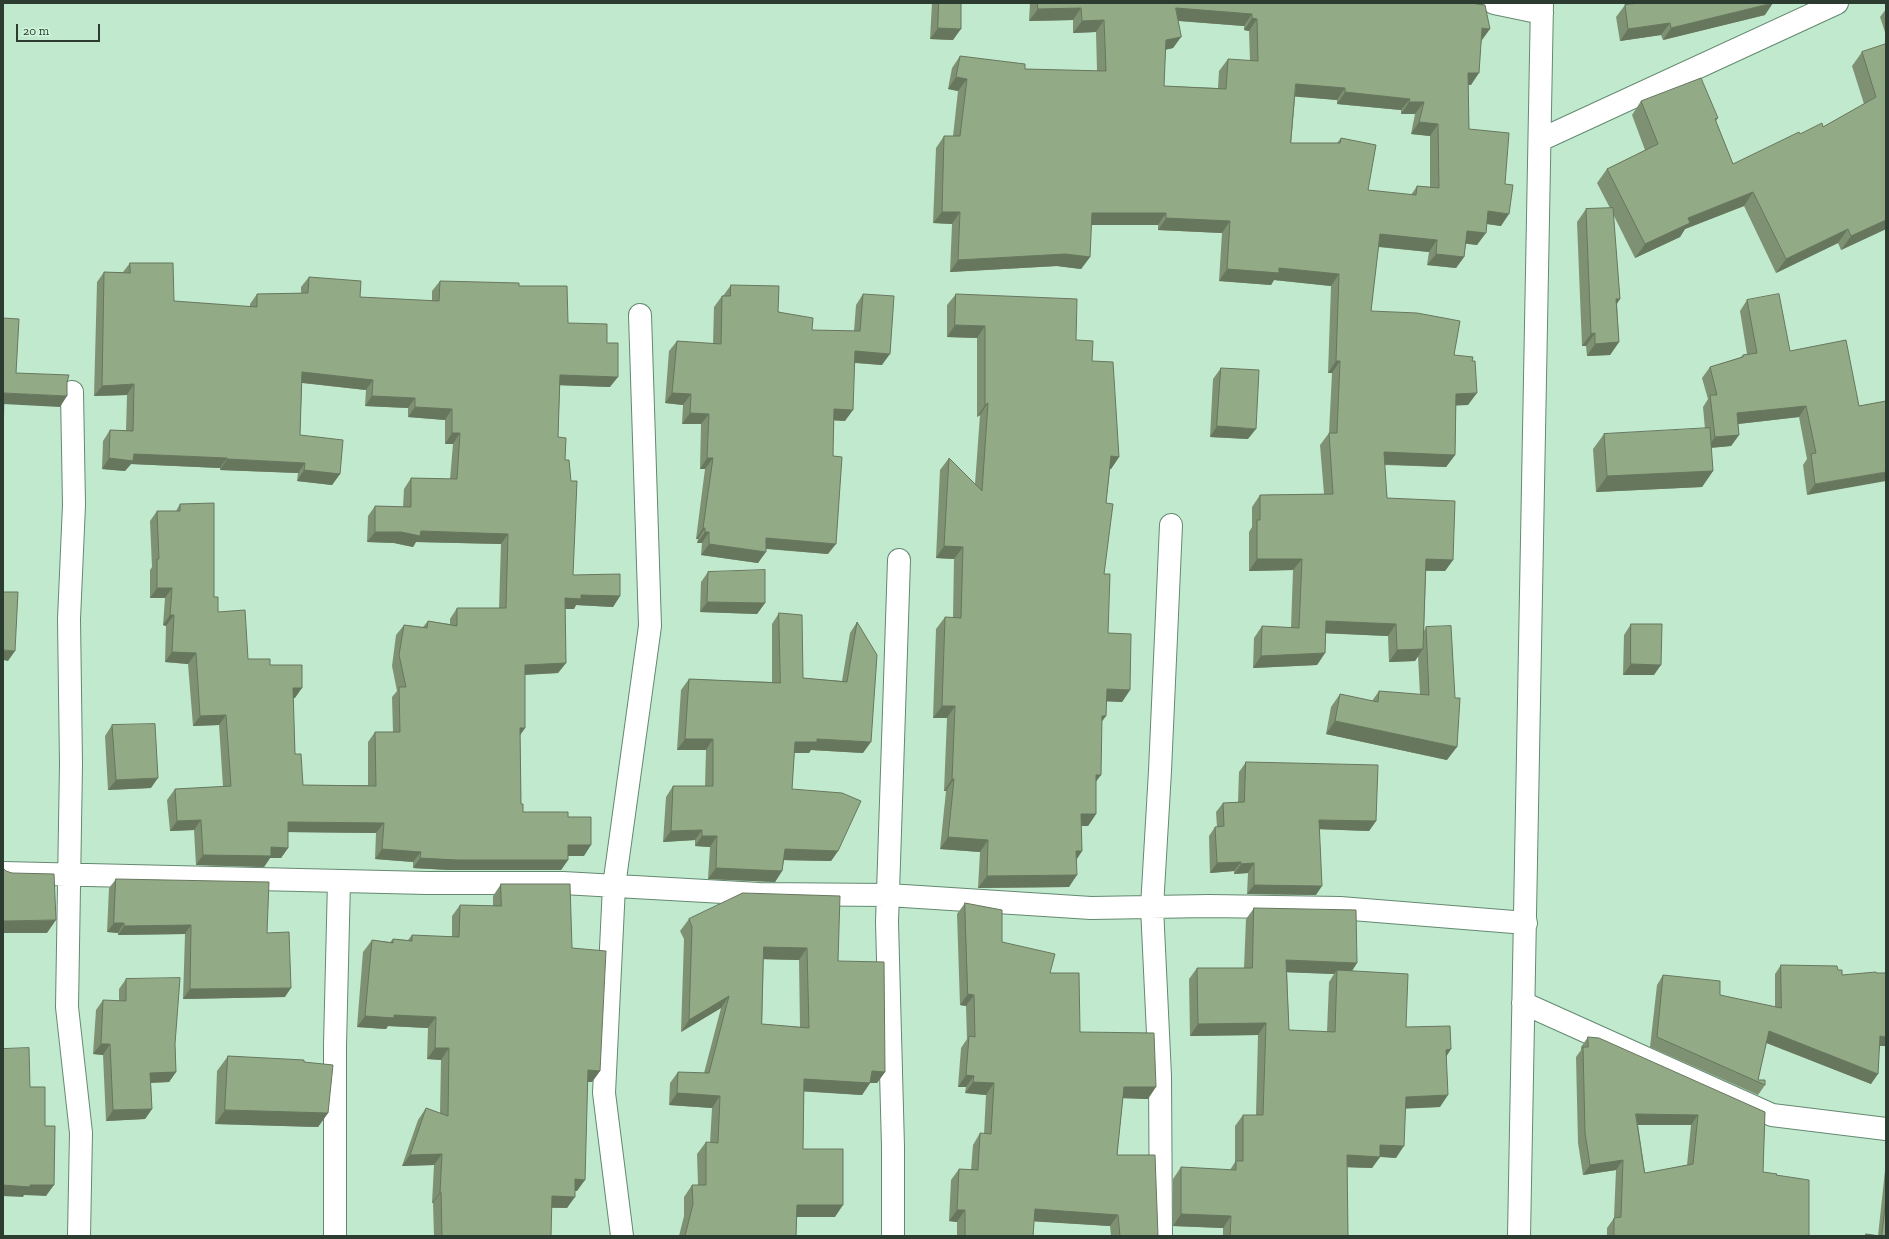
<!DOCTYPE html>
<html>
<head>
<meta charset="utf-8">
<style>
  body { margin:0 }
  #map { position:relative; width:1889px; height:1239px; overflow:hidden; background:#c1e9cd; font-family:"Zilla Slab",serif }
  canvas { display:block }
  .frame { position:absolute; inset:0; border:4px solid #2c3c31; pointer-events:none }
  .scale { position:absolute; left:16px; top:24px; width:84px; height:18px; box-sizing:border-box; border:2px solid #2c3c31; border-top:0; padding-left:5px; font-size:12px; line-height:14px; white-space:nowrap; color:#2c3c31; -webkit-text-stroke:3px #cef6da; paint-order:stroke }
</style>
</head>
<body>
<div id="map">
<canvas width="1889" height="1239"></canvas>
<div class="frame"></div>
<div class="scale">20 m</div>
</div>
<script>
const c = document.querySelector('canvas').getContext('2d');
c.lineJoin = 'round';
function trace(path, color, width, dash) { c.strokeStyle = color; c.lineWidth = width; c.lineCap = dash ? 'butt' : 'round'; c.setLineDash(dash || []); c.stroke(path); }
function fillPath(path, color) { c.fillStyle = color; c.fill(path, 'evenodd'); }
const minor = new Path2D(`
  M1494,3L1542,13
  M1540,140L1837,3
  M72,392L74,505L69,619L71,764L67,1007L81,1133L79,1236
  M3,873L427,883H563L759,894L888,895L1091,908L1209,906L1340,908L1526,923
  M1523,1003L1772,1115L1886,1129
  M335,1236V1045L339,881
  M622,1236L604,1093L614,886L650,626L640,315
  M893,1236V1147L887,922L899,560
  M1161,1236L1160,1076L1152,907L1160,771L1171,525
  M1519,1236L1542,3`);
const wall = new Path2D(`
  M932,3H961L953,40L930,39Z
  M1030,3H1476L1482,40L1471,85H1468L1469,129L1501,226L1487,224L1477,245L1466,243L1464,257L1456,268L1427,265L1429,252L1378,247L1371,311L1454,355L1468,405H1456L1455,455L1446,467L1384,465L1387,498L1453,560L1445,571H1426L1424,631L1426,627L1447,760L1326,734L1331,707L1340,694L1372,701L1379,691L1420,695L1418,656L1415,661L1389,662L1388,636L1326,633L1325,653L1317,665L1253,668L1254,638L1262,626L1291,628L1293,570L1249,571V532L1252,527V507L1260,495L1324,494L1320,445L1329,433L1332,373H1328L1331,286L1274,280L1271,285L1219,281L1222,233L1158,230V225H1091L1090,257L1081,269L1057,266L950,272L952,224L933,223L936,148L944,136H953L958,91L948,89L952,68L960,56L1025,69L1097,71L1096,32L1073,33V20L1029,21ZM1178,21L1244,26V30L1249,31L1250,61L1228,59L1219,71L1218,88L1164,86L1165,50L1173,48L1181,37ZM1295,96L1337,100V104L1401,110V114H1415L1411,134L1430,136V187L1417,186L1411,195L1368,190L1341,138L1337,143H1291Z
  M1625,5L1765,15L1663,40L1661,35L1620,41L1616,17Z
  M1886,9V35L1880,17Z
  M1886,44V229L1841,250L1838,243L1776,273L1744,206L1685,229L1680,237L1635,258L1613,214L1620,299L1617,304L1619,342L1610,355L1587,356L1586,346H1582L1577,222L1586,209L1610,208L1597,183L1607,169L1645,150L1632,115L1641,101L1718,118L1716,121L1733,164L1800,134L1823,127L1864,104L1852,66L1862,52Z
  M130,263L174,301L250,307V304L257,294L301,293V287L309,277L360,297L432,301V291L440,281L519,286L568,323L607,343L610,387L560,385L558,437L565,460L573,575L620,596L613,607L576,605L574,609H565L566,663L558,673L525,675V728L520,735L521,804L523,812L568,817L584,856H568V860L561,870H449L413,868V862L375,859L376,833L288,832V848L281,858H270L264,867L196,865L194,830L170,831L167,800L175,789L223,787L219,725L193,726L188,664L165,662L166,626L163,625L165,598H150V570L152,567L150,521L157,511H176L180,504L214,597L218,612L248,659L270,665L295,698H293L295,754L303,785H368V742L375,732H393L392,697L397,691L392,666L396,635L404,625L423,627L428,621L450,624V619L457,608H499L501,544L416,542L413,547L394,543L367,542L368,516L375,506L403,507L404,489L411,478L450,479L453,444H445V420L408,417V408L365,406L366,390L302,383L300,435L340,474L332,485L297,481L298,473L220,470V468L131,464L125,471L102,469L103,441L110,430H126L127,395L94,396L97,282L104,272H123Z
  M731,285L812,330L854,331L856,305L863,294L882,365L854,363L845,421L834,420L828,554L766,549L758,563L701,555L702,543H697L698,539H696L705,469H700L701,424H682L683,405L665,403L669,351L677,341L713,344L714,307L722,296H723Z
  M956,294L1076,340L1092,361L1119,457L1111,469H1110L1106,503L1104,574L1108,633L1130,690L1122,702L1106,701V716L1102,721L1096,781V814L1088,826H1081L1082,851L1077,859L1069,887L978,888L980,852L940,849L946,791H944L947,718H933L936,629L945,617L953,618L954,559L936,558L940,470L949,458L975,484L980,415L977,417V338L947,337V305Z
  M1747,300L1790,351L1859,406L1886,401L1807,495L1803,465L1807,459L1799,417L1738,424L1739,435L1731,446L1711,448L1713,471L1702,487L1596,492L1593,449L1604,434L1705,429L1703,407L1708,399L1702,378L1710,367L1741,357L1743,355L1747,354L1740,311Z
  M1221,368L1248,439L1210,437L1213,379Z
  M708,572L765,603L757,614L700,612L701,582Z
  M779,613L803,678L842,681L850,633L857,622L863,753L811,750L809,753H794L792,789L838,851L831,861L784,860L782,871L775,882L708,879L710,847L695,846V840L663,842L666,797L673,786H705L706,750H677L681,690L689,679L772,682V624Z
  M1631,624L1654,675H1623L1624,635Z
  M112,725L151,788L108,790L105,736Z
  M1246,762L1376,821L1369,831L1320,829L1316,895L1247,894L1248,873L1234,874V871L1210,873L1209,836L1215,827H1217L1216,812L1223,803L1238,802L1239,772Z
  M116,879L267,933L285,997L183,999L185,934L118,935V933L107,932L109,888Z
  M501,884L572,948L600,1071L592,1082H587L577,1191H575L567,1208H551V1236H434L433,1203H432L434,1165L402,1166L418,1120L426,1108L440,1113L441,1060L427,1059L428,1028L388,1026L386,1029L357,1027L363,952L372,940L390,942L393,939L408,940L412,935L452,937V916L460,905L493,906V896Z
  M743,893L838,961L885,1072L877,1083H870L862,1095L804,1091L803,1149L835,1217H797L796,1236H679L684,1216V1197L692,1185H698L697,1154L706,1142L710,1143L712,1108L669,1105L670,1083L678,1072L704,1073L721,1008L681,1032L684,939L680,931L689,919ZM763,959L799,960L800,1027L762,1024Z
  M965,903L1002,942L1050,973L1080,1032L1148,1099L1123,1098L1117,1155L1158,1236H1111L1110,1226L1034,1221L1033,1236H957V1222L949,1221L951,1180L959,1169L971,1170L973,1145L980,1133L984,1134L986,1095L965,1093L966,1087H958L961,1048L967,1039L966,1006L960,1005L957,914Z
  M1254,908L1357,963L1352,971L1406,1027L1451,1049L1446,1057L1440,1107L1405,1108L1396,1158L1380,1157L1372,1168L1347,1167L1348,1236H1223V1228L1173,1226V1179L1181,1167L1230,1170L1235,1162V1126L1243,1115H1256L1258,1035L1190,1036L1189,979L1197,968H1244L1246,919ZM1287,972L1334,974L1329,982L1327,1032L1289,1030Z
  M1781,965L1838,970L1842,975L1880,1046L1871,1084L1766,1043L1758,1080L1765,1085L1758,1095L1650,1047L1657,985L1663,975L1720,995L1775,1007V974Z
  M126,979L175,1044L176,1072L169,1082L151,1083L152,1109L145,1119L106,1121L103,1055L93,1054L96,1010L103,1000L119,1001V989Z
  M1588,1037L1765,1112L1763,1172L1776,1175L1809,1236H1607V1228L1614,1218V1217L1616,1170L1583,1175L1578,1143L1576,1057L1581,1050V1047ZM1638,1125H1691L1687,1165L1645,1173Z
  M228,1056L304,1062L328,1113L318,1127L215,1124L217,1071Z
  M1886,1161V1236H1864L1866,1234L1878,1236Z`);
const shadedWall = new Path2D(`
  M1773,3L1765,15L1663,40L1671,28Z
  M1081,8L1073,20L1029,21L1038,9Z
  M1176,8L1252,14L1244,26L1168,20Z
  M1252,18L1257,19L1249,31L1244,30Z
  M1104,20L1096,32L1073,33L1082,21Z
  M1670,23L1661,35L1620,41L1628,29Z
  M938,28L961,29L953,40L930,39Z
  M1482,28L1490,29L1482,40Z
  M1181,37L1173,48L1158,51L1166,40Z
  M1468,73H1479L1471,85H1460Z
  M956,77L967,79L958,91L948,89Z
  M1296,84L1345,88L1337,100L1287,96Z
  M1345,92L1410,99L1401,110L1337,104Z
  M1409,102H1424L1415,114H1401Z
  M1419,122L1438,124L1430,136L1411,134Z
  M1753,192L1744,206L1685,229L1680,237L1635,258L1645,244L1688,218Z
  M1488,211L1509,214L1501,226L1480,223Z
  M942,212H960L952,224L933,223Z
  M1092,213H1166L1158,225H1084Z
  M1166,218L1230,221L1222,233L1158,230Z
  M1886,220V229L1841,250L1851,236Z
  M1848,229L1838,243L1776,273L1786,259Z
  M1467,231L1486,233L1477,245L1459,243Z
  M1380,234L1437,240L1429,252L1372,246Z
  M1065,254L1090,257L1081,269L1057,266L950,272L958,260Z
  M1436,254L1464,257L1456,268L1427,265Z
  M1279,268L1339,274L1331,286L1274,280L1271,285L1219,281L1227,269Z
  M1616,299H1620L1611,311Z
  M955,325L985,326L977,338L947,337Z
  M1595,333L1586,346H1582L1591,334Z
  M1619,342L1610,355L1587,356L1595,344Z
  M855,351L890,354L882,365L847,362Z
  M1336,361H1340L1332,373H1328Z
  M302,372L373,380L366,390L295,382Z
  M560,375L618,377L610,387L553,385Z
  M134,384L127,395L94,396L102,386Z
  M4,393L67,396L60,407L3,404Z
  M672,393L691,394L683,405L665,403Z
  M1477,393L1468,405L1448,406L1456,394Z
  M372,396L415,398L408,408L365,406Z
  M988,403L980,415L977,417L985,405Z
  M1806,406L1799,417L1729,425L1737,413Z
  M415,407L452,409L445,420L408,417Z
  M834,409L853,410L845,421L826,420Z
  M690,413L709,414L701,424H682Z
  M1217,426L1256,429L1248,439L1210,437Z
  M452,433H460L453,444H445Z
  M1739,435L1731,446L1707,448L1715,437Z
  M1384,452L1455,455L1446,467L1375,464Z
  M134,454L227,458L220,468L131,464L125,471L102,469L109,458Z
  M1111,456L1119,457L1111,469L1103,468Z
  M707,458H713L705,469H700Z
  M227,459L305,463L298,473L220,470Z
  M304,470L340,474L332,485L297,481Z
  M1713,471L1702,487L1596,492L1607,476Z
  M1886,472V481L1807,495L1815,484Z
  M703,528H705L698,539H696Z
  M421,531L508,534L501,544L416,542L413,547L394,543L367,542L375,532Z
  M705,532H709L702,543H697Z
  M766,538L836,544L828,554L759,548Z
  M709,544L766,552L758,563L701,555Z
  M944,546L963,547L954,559L936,558Z
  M1257,559H1302L1293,570L1249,571Z
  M1426,559L1453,560L1445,571L1418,570Z
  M157,588H172L165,598H150Z
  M581,595L620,596L613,607L576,605L574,609H557L565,598Z
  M707,602L765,603L757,614L700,612Z
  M170,615H174L166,626L163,625Z
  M1326,621L1396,624L1388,636L1318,633Z
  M1423,649L1415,661L1389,662L1397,650Z
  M3,650L15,651L8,661L3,660Z
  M172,652L196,653L188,664L165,662Z
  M1325,653L1317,665L1253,668L1261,656Z
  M566,663L558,673L518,675L525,665Z
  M1631,664L1661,665L1654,675H1623Z
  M293,688H302L295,698H285Z
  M1107,689L1130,690L1122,702L1099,701Z
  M942,706H955L947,718H933Z
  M226,715L219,725L193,726L200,716Z
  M1102,716H1106L1097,728Z
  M1335,721L1457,747L1447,760L1326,734Z
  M520,728H525L518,738Z
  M685,739H713L706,750H677Z
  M817,739L871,742L863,753L811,750L809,753H788L795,742Z
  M1096,775H1101L1092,787Z
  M158,778L151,788L108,790L116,780Z
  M952,779H954L946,791H944Z
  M1081,814H1096L1088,826H1073Z
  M201,820L194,830L170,831L177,821Z
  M1319,820L1376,821L1369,831L1313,829Z
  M288,822L384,823L376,833L281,832Z
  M702,830L695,840L663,842L671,831Z
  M702,836H717L710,847L695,846Z
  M948,837L988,840L980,852L940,849Z
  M568,845H591L584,856H560Z
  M271,847L288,848L281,858H270L264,867L196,865L203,855Z
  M382,849L421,852L413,862L375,859Z
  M785,849L838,851L831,861L777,860Z
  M1076,851H1082L1074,863Z
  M420,858L568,860L561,870H449L413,868Z
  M1241,862L1234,871L1210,873L1217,863Z
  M1254,863L1248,873L1234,874L1241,864Z
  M716,868L782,871L775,882L708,879Z
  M1077,875L1069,887L978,888L987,876Z
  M1254,885L1322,886L1316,895L1247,894Z
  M56,920L47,933H3V921Z
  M114,923H124L118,933L107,932Z
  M191,925L185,934L118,935L124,926Z
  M764,947L807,948L799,960L755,959Z
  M1286,960L1357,963L1349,975L1337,970L1334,974L1278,972Z
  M291,988L285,997L183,999L190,989Z
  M968,994L974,995L966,1006L960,1005Z
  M729,996L721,1008L681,1032L689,1020Z
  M394,1015L436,1017L428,1028L388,1026L386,1029L357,1027L365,1016Z
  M1266,1023L1258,1035L1190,1036L1198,1024Z
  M1769,1031L1878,1074L1871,1084L1762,1041Z
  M1880,1036L1886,1037V1046H1874Z
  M101,1044H110L103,1055L93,1054Z
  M435,1048H449L441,1060L427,1059Z
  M1451,1049L1443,1061L1446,1050Z
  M588,1070L600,1071L592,1082H580Z
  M872,1071L885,1072L877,1083H870L862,1095L796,1091L804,1079Z
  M176,1072L169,1082L143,1083L150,1073Z
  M966,1075L974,1076L966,1087H958Z
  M973,1082L994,1083L986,1095L965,1093Z
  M1124,1087H1156L1148,1099L1117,1098Z
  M677,1093L720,1096L712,1108L669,1105Z
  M1448,1095L1440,1107L1398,1109L1406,1097Z
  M152,1109L145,1119L106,1121L113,1110Z
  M225,1110L328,1113L318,1127L215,1124Z
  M1636,1114L1698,1115L1691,1125H1629Z
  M1380,1145L1404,1146L1396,1158L1372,1156Z
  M442,1154L434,1165L402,1166L410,1155Z
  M1347,1155L1380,1157L1372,1168L1339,1167Z
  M1623,1160L1616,1170L1583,1175L1590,1165Z
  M575,1179L585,1180L577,1191L567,1190Z
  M3,1185H54L46,1196L24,1195L23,1197L3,1196Z
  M440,1192H441L433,1203H432Z
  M552,1196L575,1197L567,1208L543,1207Z
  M797,1205H843L835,1217H789Z
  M1035,1209L1118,1215L1110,1226L1027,1221Z
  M957,1210H965L957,1222L949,1221Z
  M1181,1214L1231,1216L1223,1228L1173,1226Z`);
const building = new Path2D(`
  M939,3H961V29L938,28Z
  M1038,3H1476V4L1485,5L1490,29L1482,28L1479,73H1468L1469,129L1509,133L1505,184L1513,185L1509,214L1488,211L1486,233L1467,231L1464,257L1436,254L1437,240L1380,234L1371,311L1417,313L1460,321L1454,355L1473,357L1472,361H1475L1477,393L1456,394L1455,455L1384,452L1387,498L1455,501L1453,560L1426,559L1423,649L1397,650L1396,624L1326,621L1325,653L1261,656L1262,626L1299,628L1302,559H1257V520H1260V495L1333,494L1329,433H1337L1340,361H1336L1339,274L1279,268V273L1227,269L1230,221L1166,218V213H1092L1090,257L1065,254L958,260L960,212H942L944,136H960L967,79L956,77L960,56L1025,64V69L1106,71L1104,20L1082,21L1081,8L1038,9ZM1176,8L1252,14V18L1257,19L1258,61L1228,59L1226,89L1164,86L1166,40L1181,37ZM1296,84L1345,88V92L1410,99L1409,102H1424L1419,122L1438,124L1439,188L1417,186L1416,195L1368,190L1376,145L1341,138L1340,143H1291Z
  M1640,3H1773L1671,28L1670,23L1628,29L1625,5Z
  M1886,44V220L1851,236L1848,229L1786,259L1753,192L1688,218L1690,223L1645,244L1607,169L1658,144L1641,101L1701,78L1718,118L1715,119L1733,164L1799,132L1800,134L1822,123L1823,127L1876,97L1862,52Z
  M1613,208L1620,299H1616L1619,342L1595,344V333L1591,334L1586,209Z
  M130,263H173L174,301L257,307V294L308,293L309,277L361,281L360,297L439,301L440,281L519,283V286H567L568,323L607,324V343H618V377L560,375L558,437L566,438L565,460H569L571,481H577L573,575L620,574V596L581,595V599L565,598L566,663L525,665V728H520L521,804H523V812H568V817H591V845H568V860H457L420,858L421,852L382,849L384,823L288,822V848L271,847V856L203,855L201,820L177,821L175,789L231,786L226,715L200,716L196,653L172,652L174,615H170L172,588H157V559H159L157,511H180V504L214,503V597H218V612L245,610L248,659H270V665H302V688H293L295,754H301L303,785L376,786L375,732H400L399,687H406L399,655L404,625L427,628L428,621L457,626V608H506L508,534L421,531L420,536L401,532H375V506L411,507V478L457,479L460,433H452V409L415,407V398L372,396L373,380L302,372L300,435L343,440L340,474L304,470L305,463L227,459V458L134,454L133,461L109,458L110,430L133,431L134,384L102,386L104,272L130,273Z
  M731,285L779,286L778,312L813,318L812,330L860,331L863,294L894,296L890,354L855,351L853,410L834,409L833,456L842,457L836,544L766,538V552L709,544V532H705V528H703L713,458H707L709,414L690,413L691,394L672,393L677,341L721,344L722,296H730Z
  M956,294L1077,299L1076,340L1093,341L1092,361L1113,362L1119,457L1111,456L1106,503L1113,504L1104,574H1110L1108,633L1131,634L1130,690L1107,689L1106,716H1102L1101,775H1096V814H1081L1082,851H1076L1077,875L987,876L988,840L948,837L954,779H952L955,706H942L945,617L961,618L963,547L944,546L949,458L982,491L988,403L985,405V326L955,325Z
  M1779,294L1790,351L1846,340L1859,406L1886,401V472L1815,484L1811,454L1816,453L1806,406L1737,413L1739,435L1715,437L1710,395H1717L1710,367L1743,357V355L1757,353L1747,300Z
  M3,318L19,319L16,373L69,375L67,382V396L4,393L3,442Z
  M1221,368L1259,370L1256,429L1217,426Z
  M1710,428L1713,471L1607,476L1604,434Z
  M765,570V603L707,602L708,572Z
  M3,592H18L15,651L3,650Z
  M779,613L802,615L803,678L847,682L857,622L877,655L871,742L817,739V742H795L792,789L842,793L861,801L838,851L785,849L782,871L716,868L717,836H702V830L671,831L673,786H713V739H685L689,679L780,683Z
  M1631,624H1662L1661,665L1631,664Z
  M1451,626L1455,698H1460L1457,747L1335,721L1340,694L1378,702L1379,691L1429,695L1426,627Z
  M155,724L158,778L116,780L112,725Z
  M1246,762L1378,765L1376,821L1319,820L1322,886L1254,885V863L1241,864V862L1217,863L1215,827L1224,826L1223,803L1244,802Z
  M3,868L6,871L12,873L54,874L56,920L3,921Z
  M116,879L269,882L267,933L289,932L291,988L190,989L191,925L124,926V923H114Z
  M501,884H570L572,948L606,951L600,1071L588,1070L585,1180L575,1179V1197L552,1196L551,1236H416H442L441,1192H440L442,1154L410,1155L426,1108L448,1116L449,1048H435L436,1017L394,1015V1018L365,1016L372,940L393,943V939L412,941V935L459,937L460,905L501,906Z
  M743,893L840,896L838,961L884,962L885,1072L872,1071L870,1083L804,1079L803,1149H843V1205H797L796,1236H685L693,1204L692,1185H706V1142L718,1143L720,1096L677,1093L678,1072L709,1073L729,996L689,1020L692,927L689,919ZM764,947L807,948L809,1028L762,1024Z
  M965,903L1002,910V942L1055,954L1050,973H1079L1080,1032L1154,1033L1156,1087H1124L1117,1155H1155L1158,1236H1120L1118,1215L1035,1209L1033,1236H965V1210H957L959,1169L978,1170L980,1133L991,1134L994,1083L973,1082L974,1076L966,1075L969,1036L975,1037L974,995L968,994Z
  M1254,908L1356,910L1357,963L1286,960L1289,1030L1335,1032L1337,970L1408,974L1406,1027L1450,1026L1451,1049L1446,1050L1448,1095L1406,1097L1404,1146L1380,1145V1157L1347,1155L1348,1236H1230L1231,1216L1181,1214V1167L1236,1170V1161H1243V1115H1263L1266,1023L1198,1024L1197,968H1252Z
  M1781,965L1837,966L1838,970H1842V975L1876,972V973H1886V1037L1880,1036L1878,1074L1769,1031L1758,1080H1765V1085L1657,1037L1663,975L1720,981V995L1781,1008Z
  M180,978L175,1044L176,1072L150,1073L152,1109L113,1110L110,1044H101L103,1000L126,1001V979Z
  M1588,1037L1599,1038L1765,1112L1763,1172L1777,1174L1776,1175L1809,1180V1236H1614V1218L1621,1217L1623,1160L1590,1165L1585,1133L1583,1047H1588ZM1636,1114L1698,1115L1693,1164L1645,1173Z
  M29,1048L30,1087H45V1126H55L54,1185H30V1187L3,1185V1049Z
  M228,1056L304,1060V1062L333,1065L328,1113L225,1110Z
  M1886,1200V1236H1882Z
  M1866,1234L1880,1236H1866Z`);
trace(minor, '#648970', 24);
trace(minor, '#fff', 22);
fillPath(wall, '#7e9273');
fillPath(shadedWall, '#67775e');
fillPath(building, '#93aa86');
trace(building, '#67775e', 1);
</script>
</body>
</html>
